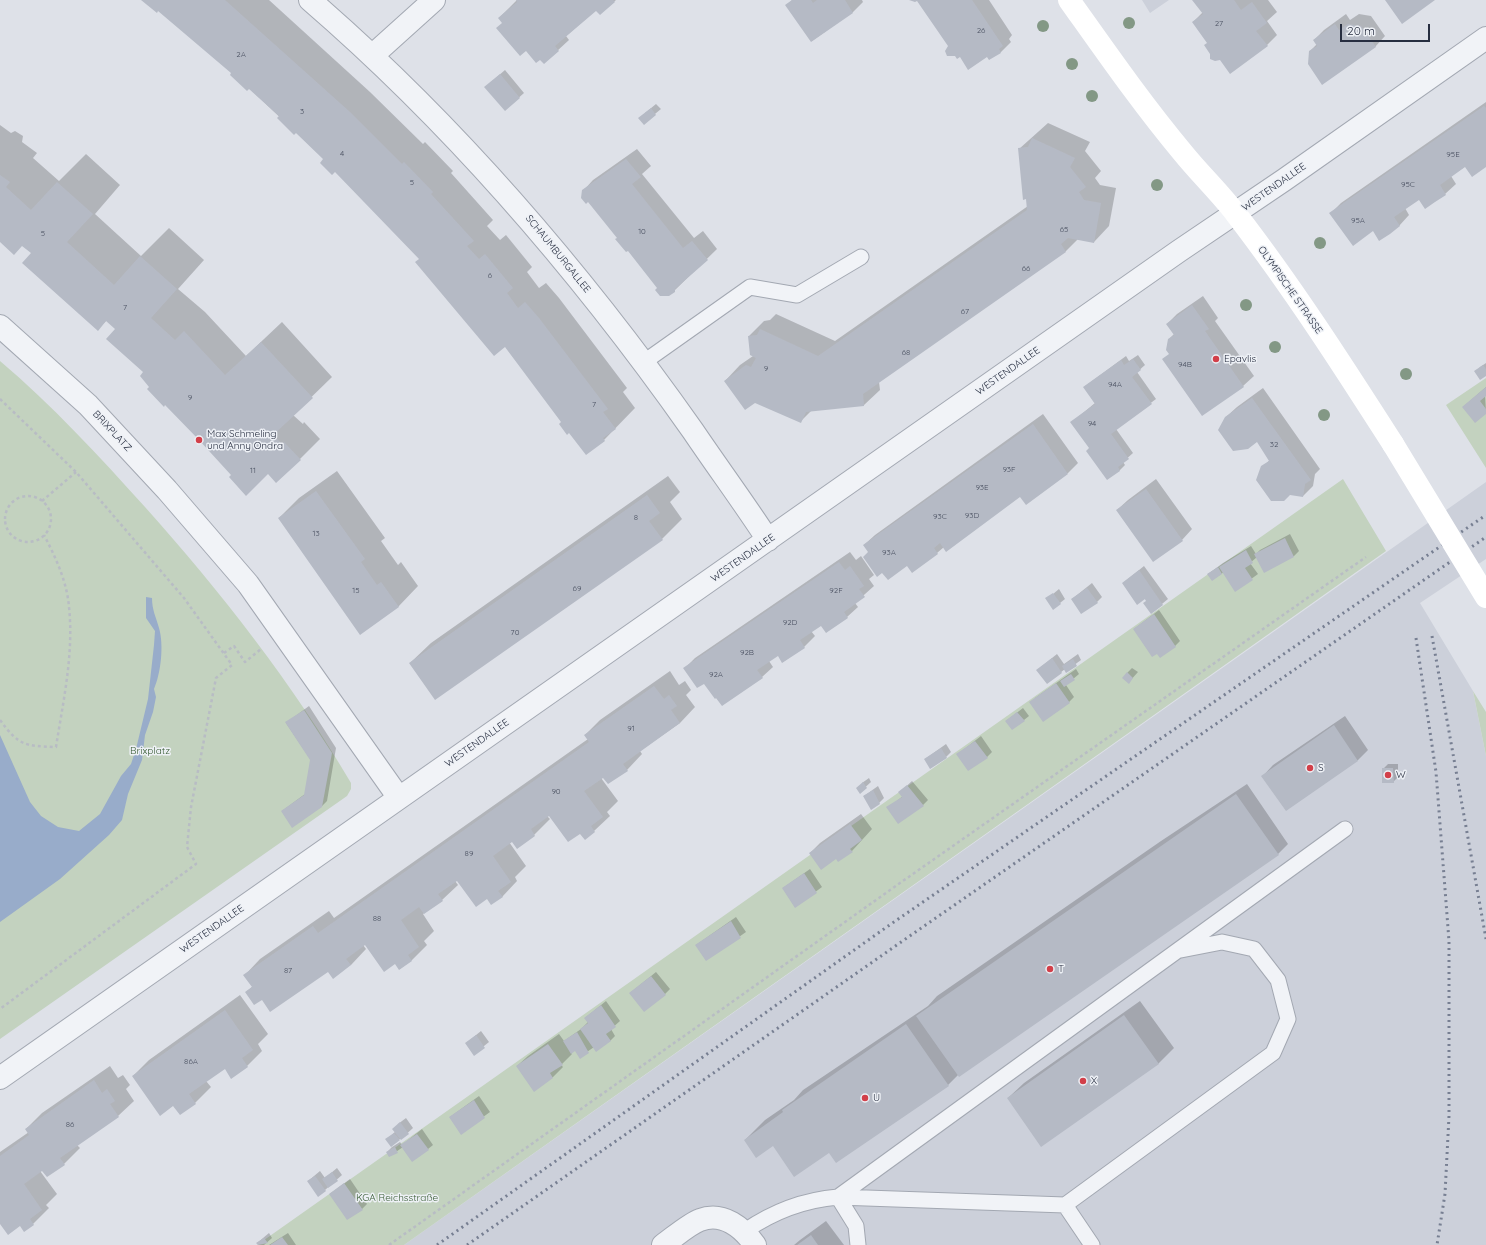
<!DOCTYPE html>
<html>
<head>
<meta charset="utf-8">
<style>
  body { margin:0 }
  #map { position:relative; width:1486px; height:1245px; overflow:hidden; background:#dee1e8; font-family:Quicksand,sans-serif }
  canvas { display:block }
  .scale { position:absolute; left:1340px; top:24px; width:90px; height:18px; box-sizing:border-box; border:2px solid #272e40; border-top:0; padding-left:5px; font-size:12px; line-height:14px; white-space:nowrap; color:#272e40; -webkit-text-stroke:3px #eef1f6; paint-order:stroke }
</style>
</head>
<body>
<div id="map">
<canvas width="1486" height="1245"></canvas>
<div class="scale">20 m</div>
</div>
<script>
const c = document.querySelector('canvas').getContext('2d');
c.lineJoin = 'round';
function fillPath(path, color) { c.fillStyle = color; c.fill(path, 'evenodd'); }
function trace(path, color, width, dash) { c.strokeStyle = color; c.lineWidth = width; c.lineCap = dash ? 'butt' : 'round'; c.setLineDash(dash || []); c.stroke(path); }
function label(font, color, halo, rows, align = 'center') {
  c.font = font + ' Quicksand,sans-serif'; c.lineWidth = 3; c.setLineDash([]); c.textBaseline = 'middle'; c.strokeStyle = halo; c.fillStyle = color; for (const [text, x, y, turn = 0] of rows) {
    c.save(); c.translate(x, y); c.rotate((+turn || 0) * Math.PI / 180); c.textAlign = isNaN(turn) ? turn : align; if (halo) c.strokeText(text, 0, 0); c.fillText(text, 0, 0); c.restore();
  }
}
const built = new Path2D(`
  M1142,0H1169L1150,13Z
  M1486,482V559L1420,603L1473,691L1486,756V1245H404Z`);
const green = new Path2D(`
  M0,361C52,405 99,456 145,507C221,592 293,684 351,783V789L347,796L0,1039Z
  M1486,378V468L1446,405Z
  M1343,479L1386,551L404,1245H257Z
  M1473,691L1486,712V756Z`);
const water = new Path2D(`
  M146,597L152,598C152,610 156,617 159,628C164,645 161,673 154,689L156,697L153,712L145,735L142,760L128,794L122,820L109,835L60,879L0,922V735L30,802L41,816L58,827L79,831L100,814L121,776L131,764L136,749L148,699L154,645L155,631L146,618Z`);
const shadow = new Path2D(`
  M143,0H269L370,92L423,144L425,142L453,171L451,173L493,220L487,226L500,240L506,235L532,267L527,272L539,288L546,283L559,298L627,388L623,392L635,408L604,440L562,422L505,346L324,159L233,73L158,10Z
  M517,0H616L600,14L596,10L566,36L569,40L544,63L499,18Z
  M792,0H862L863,2L853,12L812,41L787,5Z
  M914,0H989L1012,35L1009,39L1011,42L1001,52L989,59L987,56L949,46L918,0Z
  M1194,0H1268L1277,12L1267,21L1277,35L1267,45L1208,42L1193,22L1203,12Z
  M1346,14L1350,20L1359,14L1371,16L1385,36L1375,47L1310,51L1317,44L1314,40L1324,30Z
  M505,70L524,93L505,110L491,82Z
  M1486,102V166H1466L1451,176L1456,184L1445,194L1420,198L1405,208L1409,215L1399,226L1373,230L1331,213L1341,203Z
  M656,104L661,109L644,123L645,113Z
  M1048,123L1090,142L1085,151L1101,171L1095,178L1100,185L1116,188L1109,226L1094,242L1078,239L1066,251L879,382L880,390L864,405L812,410L800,422L725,381L740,365L753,356L749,336L764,321L770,320L776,314L835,341L1028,206L1019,149Z
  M0,125L11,133L15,131L23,136L22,142L37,153L33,158L59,181L86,154L120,185L95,214L141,256L169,228L204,260L178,289L205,312L246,356L282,322L332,377L293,415L303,424L304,422L320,439L300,459L268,473L232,475L168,348L117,329L107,320L98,329L32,253L23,245L0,241Z
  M637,149L651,166L642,174L694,238L703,231L717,249L674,291L658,287L583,191L593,180Z
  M1203,296L1218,318L1215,321L1254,376L1243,386L1202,415L1169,339L1174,334L1167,324L1177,314Z
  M1138,355L1145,365L1137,372L1156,399L1116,429L1133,453L1123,462L1125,465L1120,470L1107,479L1090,448L1072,422L1095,403L1084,387L1126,356L1129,361Z
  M1486,363V374L1476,372L1480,367Z
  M1486,387L1485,396L1486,412L1463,407Z
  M1263,388L1320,469L1315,474L1313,486L1303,496L1262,467L1270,460L1257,441L1226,417L1237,407Z
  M1043,414L1078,463L1068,473L1020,495L944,547L937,553L907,564L869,552L864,545L875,535Z
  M337,471L385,538L381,541L398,565L401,562L418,586L398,607L279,518L299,498Z
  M668,476L680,492L670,502L682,519L662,539L410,663L431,643Z
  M1156,479L1192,529L1182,540L1117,510L1128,500Z
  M1290,534L1299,551L1294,556L1265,571L1257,557L1250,563L1258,574L1236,590L1224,572L1212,580L1208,574L1223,563L1251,546L1256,554L1260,550Z
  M850,552L856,560L861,556L874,575L869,579L874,586L855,603L858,607L847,617L822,624L811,631L815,636L804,647L783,662L778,654L769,661L773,667L762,677L722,705L704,682L685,668L695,658Z
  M1144,566L1168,599L1151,613L1145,598L1123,583Z
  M1092,583L1102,597L1097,602L1072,599Z
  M1059,589L1065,599L1060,603L1047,599Z
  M1159,610L1180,641L1175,646L1134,629Z
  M1057,654L1064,664L1078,654L1081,660L1066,671L1065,669L1047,683L1037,670Z
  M1132,668L1138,672L1129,682L1127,673Z
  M1076,669L1079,674L1066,685L1074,697L1069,702L1035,698Z
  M670,671L679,685L685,681L691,690L686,695L695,707L680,723L640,751L642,754L627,770L601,778L618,801L607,812L610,816L594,831L581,832L549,814L547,816L550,819L534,835L517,847L512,840L509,842L526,866L515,877L517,881L502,897L487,898L457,879L455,881L458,885L442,900L423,914L434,931L424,941L427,945L412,960L400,969L395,963L366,944L363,945L366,949L351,965L328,970L262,998L246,992L253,986L245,975L260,959L329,911L334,918L588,739L585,735L600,720Z
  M309,706L336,748L327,801L322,806L282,811L305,794L311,760L286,723Z
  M1023,708L1029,716L1024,720L1006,721Z
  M1345,716L1368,750L1358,760L1286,810L1263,776L1273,765Z
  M981,736L992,752L987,757L958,754Z
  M946,744L951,752L946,757L925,759Z
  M1388,764H1398V777L1393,782L1383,769Z
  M869,778L871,782L860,792L862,783Z
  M912,781L928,800L923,805L888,808L903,796L900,792Z
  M1247,784L1288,844L1278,854L958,1075L948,1085L829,1151L745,1140L765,1120L794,1100L803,1090L928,1006L937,996L1161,841Z
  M878,786L884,798L879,803L864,796Z
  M861,814L872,829L852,851L837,858L810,853L820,843Z
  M810,869L822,887L795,907L783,888Z
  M736,917L746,932L706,960L696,945Z
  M656,972L670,989L665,994L630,993Z
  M240,995L268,1034L258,1044L262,1051L247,1066L225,1068L206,1081L211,1087L195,1103L180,1114L173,1105L133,1076L149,1060Z
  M606,1001L620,1021L611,1029L615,1036L610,1041L594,1047L580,1057L576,1049L571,1052L572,1054L561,1065L563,1067L553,1077L534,1090L517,1066L528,1056L559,1034L564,1041L581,1029L588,1022L585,1018Z
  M1140,1001L1174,1048L1158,1064L1008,1098L1024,1083Z
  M481,1031L489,1042L474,1054L466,1043Z
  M110,1066L118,1078L123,1075L130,1085L126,1089L134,1101L118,1116L77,1145L80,1148L64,1164L40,1171L57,1194L46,1205L49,1208L33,1224L0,1222V1152L29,1132L26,1129L42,1113Z
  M479,1096L490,1112L461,1133L450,1117Z
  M406,1118L413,1128L401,1139H387L396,1131L398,1124Z
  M422,1129L433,1145L428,1149L403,1147L390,1156L387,1152L392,1147L400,1142L402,1145Z
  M337,1168L342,1175L325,1190L308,1181L320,1171L325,1178Z
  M350,1179L367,1204L362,1209L330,1194Z
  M826,1221L844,1245H794L800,1240Z
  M269,1233L272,1238L264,1245H259L257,1243Z
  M288,1233L296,1245H269Z`);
const building = new Path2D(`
  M141,0H225L350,112L402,164L404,162L433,192L431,194L474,241L467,246L479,259L485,254L513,288L507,293L518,308L525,302L539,318L608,409L603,412L616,429L603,438L605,441L586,455L569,433L567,435L559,424L561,422L505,347L494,356L415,262L419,259L335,172L332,175L320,163L323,159L296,133L294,135L277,118L279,116L249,89L247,91L230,75L231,73L158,11L157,13Z
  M516,0H613L615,2L600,15L596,11L576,28L555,46L559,51L544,64L540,60L536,63L526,51L520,56L496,28L502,23L498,18L517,2Z
  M792,0H811L813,3L817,0H845L853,13L811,42L785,5Z
  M909,0H972L1003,46L999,49L1001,53L989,60L987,57L968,70L960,57L957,59L955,56H947L945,51L948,46L917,1L915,2Z
  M1192,0H1234L1241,10L1252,2L1267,23L1256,31L1268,46L1230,74L1220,60L1215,61L1210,59V54L1204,45L1207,43L1192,22L1203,14Z
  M1385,0H1435L1402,24Z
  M1335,24L1339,30L1348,24L1361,26L1376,47L1322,85L1308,64L1309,51L1317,46L1313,40Z
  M500,74L520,98L505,111L484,87Z
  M1484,106L1486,108V167L1472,177L1465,167L1440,185L1446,195L1435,202L1425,209L1419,200L1394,217L1400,226L1390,234L1379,241L1373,231L1353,246L1329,213Z
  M651,108L656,115L644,125L638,118Z
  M1032,138L1075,158L1070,167L1086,187L1079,192L1084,200L1101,203L1094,243L1068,238L1061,244L1066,252L863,394L864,406L806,412L801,423L755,403L745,410L724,381L746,365L751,367L756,358L750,355L748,336L757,335L760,329L818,356L1027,210L1026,199L1023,200L1018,148L1028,147Z
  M626,159L641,177L632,184L683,248L692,241L708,260L675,289V292L669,296H660L655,290L657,288L628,251L626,252L615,239L617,238L588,202L586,204L581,198L582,190Z
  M0,175L10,182L6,187L31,210L57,182L93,214L67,242L114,285L140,256L177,289L151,318L175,340L184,331L225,375L261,342L313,398L273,435L282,444L284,442L301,460L276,483L268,474L246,496L229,477L231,475L199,440L165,405L164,407L147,389L149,387L140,376L143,372L106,339L115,329L106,321L98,331L22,263L31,253L22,246L14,255L0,242Z
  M1192,305L1209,329L1205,331L1244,387L1202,416L1162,359L1169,354L1166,350L1168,339L1174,335L1166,324Z
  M1133,359L1141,370L1132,377L1152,404L1111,434L1129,459L1118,467L1120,471L1107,480L1086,451L1089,448L1070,422L1095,404L1083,387L1121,360L1124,365Z
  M1483,365L1486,369V376L1480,380L1474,371Z
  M1486,387V396L1480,401L1486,409V414L1475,423L1462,407Z
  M1252,398L1311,480L1305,484L1303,497L1290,495L1284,501H1271L1256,480L1261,466L1269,461L1257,442L1248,449L1233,451L1218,430L1225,417Z
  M1033,424L1068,474L1026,505L1020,497L946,552L940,543L934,548L938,554L912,573L907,566L888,580L882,573L877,577L863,557L868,552L863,545Z
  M1146,489L1183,541L1153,562L1116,510Z
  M316,491L365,559L361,562L377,585L381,582L399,607L360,635L278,518Z
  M647,495L660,513L649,521L663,540L435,700L409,663Z
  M1285,538L1294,557L1264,573L1254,554Z
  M1246,550L1253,563L1245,568L1253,580L1235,592L1219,567Z
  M839,562L845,570L850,566L864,586L859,589L865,597L844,612L848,618L826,633L821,626L800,640L805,648L782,663L778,656L757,670L763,678L722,706L716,698L715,699L704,684L697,688L683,668Z
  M1218,567L1222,574L1212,581L1207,574Z
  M1139,570L1163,605L1151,614L1143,603L1146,601L1145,599L1137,605L1122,583Z
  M1087,588L1098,603L1081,614L1071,599Z
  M1053,593L1061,604L1053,610L1045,598Z
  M1154,614L1176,647L1160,658L1157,654L1152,657L1133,629Z
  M1052,658L1062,673L1047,684L1036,670Z
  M1073,659L1077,666L1066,673L1062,666Z
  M1127,672L1133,678L1129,684L1122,678Z
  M1071,674L1075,680L1064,687L1060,681Z
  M1056,683L1070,703L1043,722L1029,702Z
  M654,686L664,699L669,695L677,706L671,710L680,723L623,764L628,771L608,784L603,778L584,791L603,817L591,826L595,832L585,840L580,834L568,842L549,816L531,829L535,836L517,849L512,842L493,856L511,882L498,891L503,897L491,905L487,899L476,907L457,881L438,894L443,901L424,914L419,907L401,920L419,947L408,955L412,961L399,970L395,964L384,972L365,945L346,959L351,965L333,979L328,972L270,1012L262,1000L254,1005L245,992L252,987L243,975L313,926L318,933L589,742L584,735Z
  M304,710L332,753L322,807L292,828L281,811L304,795L310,760L285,722Z
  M1017,712L1025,721L1012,730L1005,721Z
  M1334,725L1358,761L1286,811L1261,776Z
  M975,741L988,758L968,771L956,754Z
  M941,748L947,758L930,769L924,759Z
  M1382,768H1393L1394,783H1382Z
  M863,782L867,788L860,794L856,788Z
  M907,785L924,806L898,824L886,807L902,797L898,792Z
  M873,790L880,804L871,810L863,796Z
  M1236,794L1279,855L959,1077L916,1016Z
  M850,824L862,840L850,849L853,852L838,862L836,859L821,870L809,853Z
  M804,873L817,893L795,908L782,888Z
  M731,921L741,938L706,961L695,945Z
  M651,976L666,995L644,1012L629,993Z
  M601,1005L616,1027L606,1034L611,1041L596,1052L580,1029L588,1023L584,1018Z
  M225,1010L253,1050L242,1058L248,1067L231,1079L225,1069L189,1094L196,1104L180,1115L173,1106L160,1116L132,1076Z
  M1124,1015L1159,1064L1041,1147L1007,1098Z
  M906,1024L949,1086L836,1163L829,1153L794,1177L773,1146L756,1158L744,1140L783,1112L782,1110Z
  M577,1032L589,1053L580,1059L575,1051L571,1054L563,1041Z
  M476,1035L485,1048L474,1056L465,1043Z
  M548,1044L563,1065L550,1073L553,1078L534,1092L516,1066Z
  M94,1080L102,1093L107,1089L115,1101L110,1104L119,1117L60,1158L65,1165L47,1177L42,1171L24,1184L42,1210L30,1219L34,1225L24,1232L20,1226L8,1235L0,1224V1156L29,1135L25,1129Z
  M474,1100L485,1118L461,1135L449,1117Z
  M400,1122L409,1134L401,1140L392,1129Z
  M394,1133L400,1140L391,1147L385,1139Z
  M417,1134L429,1150L412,1162L400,1145Z
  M395,1147L398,1153L389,1157L386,1152Z
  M332,1172L338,1181L328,1188L322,1179Z
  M315,1176L326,1191L318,1197L307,1181Z
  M344,1183L363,1210L347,1220L329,1194Z
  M811,1235L818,1245H797Z
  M282,1237L288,1245H270Z
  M264,1238L268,1243L258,1245L256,1243Z`);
const path = new Path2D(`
  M0,399L76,472L184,598L232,665L216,678L191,807L187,847L196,864L0,1009
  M5 519a23 23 0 1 1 46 0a23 23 0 1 1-46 0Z
  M42,501L76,472
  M224,653L234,646L245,662L261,649
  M0,720C19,746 25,746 56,747C63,702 74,654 69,607C67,582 56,558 44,535
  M389,1245L900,883L1366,557`);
const lane = new Path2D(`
  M644,362L750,287L797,295L861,257
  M838,1197L1065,1205L1092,1245
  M838,1197L856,1226L858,1245
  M1065,1205L1273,1053L1288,1019L1278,980L1254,949L1222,942L1181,950
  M745,1231C774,1211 803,1200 838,1197L1345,829`);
const street = new Path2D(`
  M310,0C457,127 581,272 693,431C718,468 744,503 768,540
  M373,55L434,0
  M0,326L88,405L167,490L248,584L399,798
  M0,1078L1179,251L1284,180L1486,38
  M663,1245C673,1238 689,1224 700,1220C723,1211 743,1228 755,1245`);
const secondary = new Path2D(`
  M1069,0C1106,52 1142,104 1183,153C1200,174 1220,193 1236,214C1293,288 1343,366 1393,444`);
const rail = new Path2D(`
  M1432,636L1486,939
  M1416,638L1436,772L1449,941V1116L1445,1194L1437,1245
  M437,1245L891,924L1486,515
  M467,1245L904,940L1486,537`);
const secondaryBridge = new Path2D(`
  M1393,444L1486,597`);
const trees = [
  [1129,23],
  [1043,26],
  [1072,64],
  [1092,96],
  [1157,185],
  [1320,243],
  [1246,305],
  [1275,347],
  [1406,374],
  [1324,415]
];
const markers = [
  [1216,359,4,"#d23f49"],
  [199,440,4,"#d23f49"],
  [1310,768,4,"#d23f49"],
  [1388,775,4,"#d23f49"],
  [1050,969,4,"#d23f49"],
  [1083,1081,4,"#d23f49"],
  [865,1098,4,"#d23f49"]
];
const numberNames = [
  ["27",1219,24],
  ["26",981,31],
  ["2A",241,55],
  ["3",302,112],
  ["4",342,154],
  ["95E",1453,155],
  ["5",412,183],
  ["95C",1408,185],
  ["95A",1358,221],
  ["65",1064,230],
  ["10",642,232],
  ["5",43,234],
  ["66",1026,269],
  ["6",490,276],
  ["7",125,308],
  ["67",965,312],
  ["68",906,353],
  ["94B",1185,365],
  ["9",766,369],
  ["94A",1115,385],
  ["9",190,398],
  ["7",594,405],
  ["94",1092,424],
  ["32",1274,445],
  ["93F",1009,470],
  ["11",253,471],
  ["93E",982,488],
  ["93D",972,516],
  ["93C",940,517],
  ["8",636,518],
  ["13",316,534],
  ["93A",889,553],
  ["69",577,589],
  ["15",356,591],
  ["92F",836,591],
  ["92D",790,623],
  ["70",515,633],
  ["92B",747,653],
  ["92A",716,675],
  ["91",631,729],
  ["90",556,792],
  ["89",469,854],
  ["88",377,919],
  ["87",288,971],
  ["86A",191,1062],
  ["86",70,1125]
];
const streetNames = [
  ["WESTENDALLEE",1274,187,-35],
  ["SCHAUMBURGALLEE",558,254,51],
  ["OLYMPISCHE STRASSE",1290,290,55],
  ["WESTENDALLEE",1008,371,-35],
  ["BRIXPLATZ",112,431,47],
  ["WESTENDALLEE",743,558,-35],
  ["WESTENDALLEE",477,743,-35],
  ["WESTENDALLEE",212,929,-35]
];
const poiNames = [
  ["Epavlis",1224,359],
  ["Max Schmeling",207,434],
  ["und Anny Ondra",207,446],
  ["S",1318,768],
  ["W",1396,775],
  ["T",1058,969],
  ["X",1091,1081],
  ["U",873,1098]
];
const parkNames = [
  ["Brixplatz",150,751],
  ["KGA Reichsstraße",397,1198]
];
fillPath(built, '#ccd0da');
fillPath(green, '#c3d2bf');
fillPath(water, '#98acca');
fillPath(shadow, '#0003');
fillPath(building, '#b5bac5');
trace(lane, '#a3a8b2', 17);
trace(street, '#a3a8b2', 24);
trace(path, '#b8bcc4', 2.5, [3, 3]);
trace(lane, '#f1f3f7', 15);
trace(street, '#f1f3f7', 22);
trace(secondary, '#fff', 22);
trace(rail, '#777f92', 3, [2, 4]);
trace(secondaryBridge, '#fff', 22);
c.fillStyle = '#839885';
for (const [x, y] of trees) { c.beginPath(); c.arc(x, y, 6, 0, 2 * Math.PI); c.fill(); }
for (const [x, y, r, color] of markers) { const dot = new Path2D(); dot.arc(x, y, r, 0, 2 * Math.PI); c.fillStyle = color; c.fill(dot); trace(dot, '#eef1f6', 1.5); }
label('8px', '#4a5161', null, numberNames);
label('10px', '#272e40', '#eef1f6', streetNames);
label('10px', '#272e40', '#eef1f6', poiNames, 'left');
label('10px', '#385c34', '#eef1f6', parkNames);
</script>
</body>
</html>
